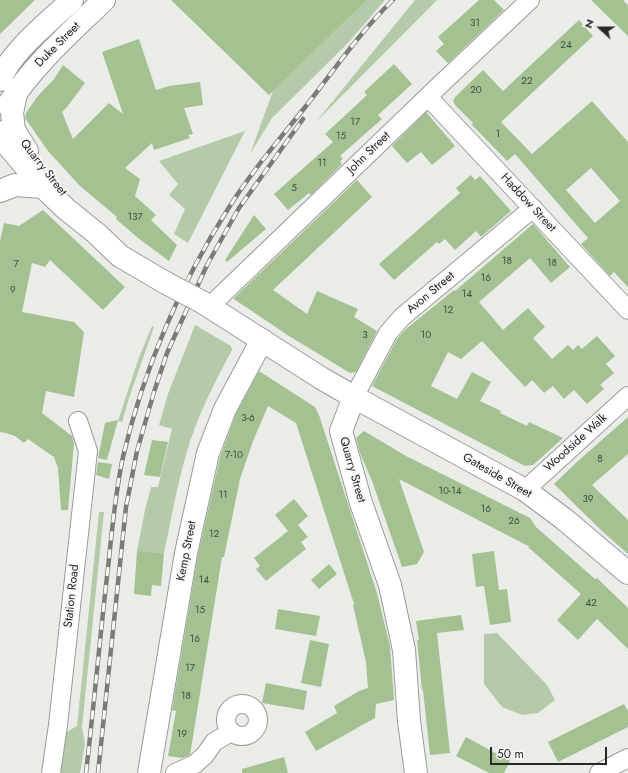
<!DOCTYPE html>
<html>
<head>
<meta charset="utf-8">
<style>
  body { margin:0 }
  #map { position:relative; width:628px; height:773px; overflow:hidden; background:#eaece8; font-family:Jost,sans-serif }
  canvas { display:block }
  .north { position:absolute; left:580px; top:8px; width:40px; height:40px; -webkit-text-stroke:3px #f7f9f6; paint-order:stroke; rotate:291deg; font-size:11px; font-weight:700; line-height:16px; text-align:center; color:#262726 }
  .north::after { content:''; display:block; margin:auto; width:14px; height:18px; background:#262726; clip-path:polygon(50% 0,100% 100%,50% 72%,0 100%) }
  .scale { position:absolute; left:490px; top:747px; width:117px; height:18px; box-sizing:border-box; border:2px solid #262726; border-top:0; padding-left:5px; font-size:12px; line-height:14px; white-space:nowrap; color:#262726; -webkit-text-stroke:3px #f7f9f6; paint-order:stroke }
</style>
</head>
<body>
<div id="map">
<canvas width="628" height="773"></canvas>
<div class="north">N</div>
<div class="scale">50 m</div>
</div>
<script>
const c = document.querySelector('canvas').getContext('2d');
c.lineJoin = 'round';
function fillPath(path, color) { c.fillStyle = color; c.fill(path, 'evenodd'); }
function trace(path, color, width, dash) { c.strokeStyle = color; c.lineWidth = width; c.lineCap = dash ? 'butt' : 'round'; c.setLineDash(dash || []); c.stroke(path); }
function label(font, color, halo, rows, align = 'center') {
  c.font = font + ' Jost,sans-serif'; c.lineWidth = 4; c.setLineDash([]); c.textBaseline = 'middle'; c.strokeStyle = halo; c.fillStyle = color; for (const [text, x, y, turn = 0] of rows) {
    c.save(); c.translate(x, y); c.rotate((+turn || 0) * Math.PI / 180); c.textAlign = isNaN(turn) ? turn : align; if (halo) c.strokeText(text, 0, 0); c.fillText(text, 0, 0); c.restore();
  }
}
const green = new Path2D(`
  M367,0H385L348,43L272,118L250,154L273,91Z
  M415,0H437L316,122Z
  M245,131L188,243L174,234L185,209L169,195L178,184L159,161Z
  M195,325L231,346L232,350C219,375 206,399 196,425C180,466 173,511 164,553L137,551L145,510L151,487H158L172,429L159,425L168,394Z
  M152,326L154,327L129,398L122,422L118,421L138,360Z
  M99,512H104L82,727L85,744L80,773H60L65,733L77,726Z
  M497,633L547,685L555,700L538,713L522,715L502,707L484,684V634Z`);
const building = new Path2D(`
  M0,0H35L0,34Z
  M171,0H367L269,95Z
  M479,0H494L504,10L448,63L436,51L444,44L438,37Z
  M591,0H623L628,5V36Z
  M579,20L593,36L501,122L532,154L592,101L628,142V287L614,272L610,276L581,244L588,238L515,154L507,161L472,125L473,123L455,105L453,101L455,97L483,70L503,91ZM591,168L620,201L595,223L566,190Z
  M139,39L156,90L169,86L200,82L203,105L184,108L193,134L188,135L190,138L154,150L152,143L125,168L140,179L135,196L156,215L151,220L177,245L169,261L138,238L116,219L117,217L80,186L48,151L25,118L26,113L37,97L54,79L63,65L85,83L67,107L62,112L73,139L109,103L123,114L102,52Z
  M394,64L412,84L378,115L382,119L340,156L343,159L340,161L342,164L311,195L309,193L288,210L274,194L333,142L325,134L367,95L364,92Z
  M426,112L455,146L432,165L421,152L407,163L392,146Z
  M471,175L475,180L480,176L511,211L481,237L476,231L455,250L445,239L439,244L437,242L394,280L379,264L460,193L456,188Z
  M357,180L372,197L273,290L307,314L317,291L358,309L354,317L377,331L356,372L350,373L289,336L234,299V298Z
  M43,210L125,287L103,310L50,260L45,267L32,263L22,312L74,322L84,332L74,397L46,391L42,413L72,436L74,443L68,510H61L58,468L54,457L28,439L24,443L15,436L6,433L0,432V241L4,223L19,226Z
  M254,215L266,229L227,262L225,260Z
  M533,224L570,267L551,283L530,258L479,302L503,330L528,308L545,327L533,338L552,359L568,345L573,350L578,345L582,349L597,336L615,356L606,364L614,373L600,385L604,389L587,404L574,390L564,399L553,386L544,393L532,380L525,387L482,341L461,359L448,352L431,386L457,399L472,372L491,382L480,401L501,411L500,413L527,426L529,422L563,438L533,465L525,466L372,386L397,339L406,329L454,290L455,291Z
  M259,371L315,407L319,415L377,593L390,646L394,700L376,704L375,718L316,751L305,732L337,713L334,706L359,691L368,688L366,662L353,605L354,604L296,423L268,406L253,441L240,479L224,557H222L190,755L183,758L168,756L176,711L172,710L198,555L220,457L236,414Z
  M628,417V454L592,485L628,520V554L602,531L554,484L578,461Z
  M118,420L107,460L98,458L105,423Z
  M364,431L406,456L530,518L536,527L595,579L597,578L628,608V649L597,619L578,640L557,620L581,594L528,547H530L399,479L424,552L417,564L402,567L372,481L360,453L356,438Z
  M152,440L168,442L160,477L144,475Z
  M98,462L112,464L109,479L96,475Z
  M294,499L308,516L298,525L308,537L301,542L306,549L266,581L256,569L260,566L254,558L288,531L275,515Z
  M137,551L164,553L161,586L152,585L151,596L134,594Z
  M494,551L499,590L507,589L511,622L490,625L484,586L476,587L472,554Z
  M329,564L337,574L319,589L311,580Z
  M278,609L320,616L316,636L275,629Z
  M461,615L464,630L437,633L450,753L430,755L423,690H422L417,640H419L416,621Z
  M310,640L329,644L321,687L301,683Z
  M266,683L307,691L304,710L262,703Z
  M624,704L628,711V727L558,762L548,742Z
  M466,737L510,761L504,773H489L456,756Z
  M284,757L288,773H242V769Z`);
const minor = new Path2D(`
  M428,97L628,310
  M209,307L442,83L530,0
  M354,397L388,333L402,317L533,208
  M525,490L628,396
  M226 720a16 16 0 1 1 32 0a16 16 0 1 1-32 0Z
  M51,773L58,725L88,451L78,421
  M175,773L195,764L205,755L214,742L231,732
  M599,773L628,758`);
const tertiary = new Path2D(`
  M354,397L341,431L361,503L390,585L404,650L409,721L416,773
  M149,773L186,553L208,453L225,409L262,340`);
const primary = new Path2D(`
  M0,80C11,51 49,22 72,0
  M16,93L12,113L14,130L27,151
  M8,105C33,65 70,33 104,0
  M0,132L8,146L43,187L66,209L96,233L120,256L166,283
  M0,191L15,185L43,187
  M202,302L321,378L354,397L525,490L564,519L628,573`);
const rail = new Path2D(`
  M86,773C94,705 100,636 108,568C112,531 115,494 123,457C143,371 180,284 228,209C251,172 279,140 306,106C334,70 360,32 393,0
  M98,773L126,507L137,451L154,392L167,353L207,265L239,208L303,119`);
const primaryBridge = new Path2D(`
  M166,283L202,302`);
const numberNames = [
  ["31",475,24],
  ["24",566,46],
  ["22",527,82],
  ["20",476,91],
  ["17",355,123],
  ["1",498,135],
  ["15",341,137],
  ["11",322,164],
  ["5",294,189],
  ["137",135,218],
  ["18",507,262],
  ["18",552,264],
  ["7",16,265],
  ["16",486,279],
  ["9",13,291],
  ["14",467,295],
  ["12",448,311],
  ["3",365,336],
  ["10",426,336],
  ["3-6",248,419],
  ["7-10",234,456],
  ["8",600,460],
  ["10-14",450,492],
  ["11",223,496],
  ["39",588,500],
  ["16",486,510],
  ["26",514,522],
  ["12",214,535],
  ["14",204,581],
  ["42",591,604],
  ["15",200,611],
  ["16",195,640],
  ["17",190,669],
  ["18",186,697],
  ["19",182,735]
];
const streetNames = [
  ["Duke Street",58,45,-45],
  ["John Street",369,153,-44],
  ["Quarry Street",43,168,52],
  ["Haddow Street",528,203,47],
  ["Avon Street",431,293,-40],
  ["Woodside Walk",576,443,-42],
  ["Quarry Street",352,470,74],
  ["Gateside Street",497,476,30],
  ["Kemp Street",187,551,-79],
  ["Station Road",72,596,-84]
];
fillPath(green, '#b5caa8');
fillPath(building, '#a3c191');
trace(minor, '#989b97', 20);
trace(tertiary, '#989b97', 24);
trace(primary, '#989b97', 24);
trace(minor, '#fff', 18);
trace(tertiary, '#fff', 22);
trace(primary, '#fff', 22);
trace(rail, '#7a7c79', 4.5);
trace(rail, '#f7f9f6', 3, [9]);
trace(primaryBridge, '#989b97', 24, []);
trace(primaryBridge, '#fff', 22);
label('10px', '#454e41', null, numberNames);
label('12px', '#262726', '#f7f9f6', streetNames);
</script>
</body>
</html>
